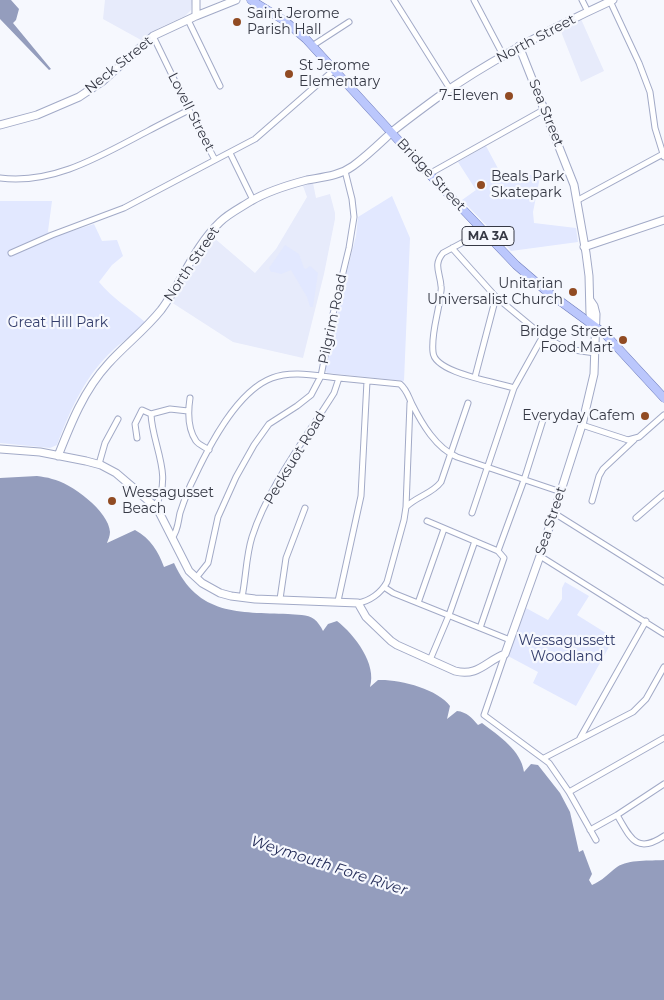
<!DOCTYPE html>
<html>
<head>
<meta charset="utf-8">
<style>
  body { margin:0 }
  canvas { display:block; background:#f6f8fe }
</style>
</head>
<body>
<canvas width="664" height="1000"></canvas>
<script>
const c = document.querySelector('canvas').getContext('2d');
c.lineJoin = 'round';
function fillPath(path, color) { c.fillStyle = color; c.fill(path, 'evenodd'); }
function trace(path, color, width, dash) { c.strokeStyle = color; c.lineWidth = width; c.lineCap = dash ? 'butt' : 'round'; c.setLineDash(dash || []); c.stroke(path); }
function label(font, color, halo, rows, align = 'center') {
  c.font = font + ' Montserrat,sans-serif'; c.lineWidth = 4.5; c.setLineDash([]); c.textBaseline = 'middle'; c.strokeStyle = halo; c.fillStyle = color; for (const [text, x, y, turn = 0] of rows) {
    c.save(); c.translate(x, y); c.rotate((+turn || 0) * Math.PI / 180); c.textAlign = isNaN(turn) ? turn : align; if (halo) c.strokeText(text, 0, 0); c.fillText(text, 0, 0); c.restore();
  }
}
const built = new Path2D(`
  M105,0H192L191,10L185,16L159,28L141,40L103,19Z
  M581,19L604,71L581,82L560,29Z
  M313,183L316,198L330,194L335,213V219L324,274L303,358L233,342L171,302L196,260L213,237L255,273L276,249L307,197L303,186Z`);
const green = new Path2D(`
  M486,146L502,176L512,171L540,177L533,212L534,223L576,228L578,242L511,251L462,200L476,190L458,162Z
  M392,196L410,238L404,381L327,373L325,370L343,287L356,236L358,217Z
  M0,201H52L48,231L50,238L94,224L102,241L117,240L123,256L112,265L99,282C112,298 130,309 145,322C134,335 119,343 108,355C83,380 69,413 57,445L50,448L0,443Z
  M285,245L299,254L304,268L306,269L310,266L318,273L313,307H310L307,297L291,270L281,274L274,272H271L269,268Z
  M565,582L589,596L577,615L614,638L576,706L533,683L538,672L508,656L526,608L548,620L562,599V588Z`);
const water = new Path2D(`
  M0,0H11L19,9L16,20L13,23L51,69L49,70L0,19Z
  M37,476C42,477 47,477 52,479C71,483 109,511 110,532C110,536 108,540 107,543L135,530C151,539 158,551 164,567L174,563C198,616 239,612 288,614C296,615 308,614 314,619C318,622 321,627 323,631L328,624L337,621C355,635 377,664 370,687L378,680C399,679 438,689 450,706L447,719L457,711C467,712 472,718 478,725L482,723C499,736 521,750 524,772L531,764L538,765L560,793L570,812L579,852L583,850L592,874L589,880L592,885C602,881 609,873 617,867C629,859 650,861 664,860V1000H0V478Z`);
const street = new Path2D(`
  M394,0L450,89
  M474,0L503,55
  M582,0L588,12
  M610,1L639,63L650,92L655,128L664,157
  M188,20L220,86
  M153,36L189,110L215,160L255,139L334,70
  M312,46L349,22
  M230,153L253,200
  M429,174L545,109
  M0,178C54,185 102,155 148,131C161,124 175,117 189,110
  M578,200L663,154
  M484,231L443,253C433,265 440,272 441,286C442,290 440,294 440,298C438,315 431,334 433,352C434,373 496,382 514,388
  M452,248L496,297L543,336L567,349L595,353
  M11,253L52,235L124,208L215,160
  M475,377L496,297
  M190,398C188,411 188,429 196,441C199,445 205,447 209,450
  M151,414C152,445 174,476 155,506
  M151,414L170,409L188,411
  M582,425L628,440L639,437L664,415
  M137,438L135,424L142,410L151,414
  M99,464L105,443L118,419
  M592,501L599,476L603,469L634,440
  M406,507L410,403
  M472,513L514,388L543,336
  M554,513L664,582
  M636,518L664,494
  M427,521L498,551L504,558L480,628
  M172,538C178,531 178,522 180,513C184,501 188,489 194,478C209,446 237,391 272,378C292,370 318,376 339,378C359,380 380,382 400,384C407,390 408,396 412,404C422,424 436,448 457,457L561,492
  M498,551L524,480L543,420
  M540,556L664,634
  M196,578L208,563L218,517L236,477L254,445L269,424L297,406L311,395L321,376L333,314L349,248L354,217L352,199L345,171
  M384,587L393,593L510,640
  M242,597C246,578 246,556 252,537C267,489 307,436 334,393L339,378
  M280,599L286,558L305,508
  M338,601L361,496L367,381
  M358,603C370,601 381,593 387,582L404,520L406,507C417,496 432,494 441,482L468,403
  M418,603L444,529
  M505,654L484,715L549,763L569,792L596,840
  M430,660L449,615L475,541
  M580,738L646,621
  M544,758L633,712L646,699L664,667
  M569,792L664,738
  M617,815C630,837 636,855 664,836
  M590,830L617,815L664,784`);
const secondary = new Path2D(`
  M196,0V16
  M519,46L574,185L586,253L589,276L590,314L594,325
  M0,125L37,115L79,97L103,81L153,36L196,16L236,0
  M584,247L664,220
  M0,449L40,452L86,461L101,465L116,473L157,508L189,571L202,583L220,593L231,596L255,599L358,603L366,617L391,641L397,645L455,671C478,677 486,661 505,654L540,556L582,425L594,374L596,314L594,306L590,300
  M58,456C71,423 84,390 108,364C125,345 145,330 161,310C182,282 194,247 220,222C228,214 240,208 251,201C268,191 288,185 307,180C324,177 339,176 353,166C368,155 380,143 393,131C408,119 423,108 438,97C493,58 552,28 613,0`);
const primary = new Path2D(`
  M251,0L285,21L306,39L431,176L516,265L545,290L605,334L664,398`);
const markers = [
  [237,22,5,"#914b23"],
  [289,74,5,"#914b23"],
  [509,96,5,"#914b23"],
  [481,185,5,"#914b23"],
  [573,292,5,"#914b23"],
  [623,340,5,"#914b23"],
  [645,416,5,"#914b23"],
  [112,501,5,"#914b23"]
];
const shields = [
  [488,236,52]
];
const shieldNames = [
  ["MA 3A",488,236]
];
const poiNames = [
  ["Saint Jerome",247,14],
  ["Parish Hall",247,30],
  ["St Jerome",299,66],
  ["Elementary",299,82],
  ["7-Eleven",499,96,"right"],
  ["Beals Park",491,177],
  ["Skatepark",491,193],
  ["Unitarian",563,284,"right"],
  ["Universalist Church",563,300,"right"],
  ["Bridge Street",613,332,"right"],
  ["Food Mart",613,348,"right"],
  ["Everyday Cafem",635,416,"right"],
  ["Wessagusset",122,493],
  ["Beach",122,509]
];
const streetNames = [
  ["North Street",536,39,-28],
  ["Neck Street",119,65,-39],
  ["Lovell Street",191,112,63],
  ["Sea Street",546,113,68],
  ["Bridge Street",431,175,47],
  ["North Street",192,264,-56],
  ["Pilgrim Road",333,319,-78],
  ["Pecksuot Road",295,458,-59],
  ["Sea Street",551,521,-72]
];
const parkNames = [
  ["Great Hill Park",58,323],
  ["Wessagussett",567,641],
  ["Woodland",567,657]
];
const waterNames = [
  ["Weymouth Fore River",329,866,18]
];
fillPath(built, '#e7ebfb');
fillPath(green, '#e2e8ff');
fillPath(water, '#949dbd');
trace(street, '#a2aac7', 7);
trace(secondary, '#a2aac7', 9);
trace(primary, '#6f7dbb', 9);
trace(street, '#fff', 5);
trace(secondary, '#fff', 7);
trace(primary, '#bbc7fc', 8);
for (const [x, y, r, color] of markers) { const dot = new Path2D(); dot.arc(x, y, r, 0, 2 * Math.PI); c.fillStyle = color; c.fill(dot); trace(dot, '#f6f8fe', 2); }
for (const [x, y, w] of shields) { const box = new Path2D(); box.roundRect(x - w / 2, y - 9.5, w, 19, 4); c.fillStyle = '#f6f8fe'; c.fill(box); trace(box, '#363945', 1); }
label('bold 12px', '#363945', null, shieldNames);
label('14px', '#363945', '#f6f8fe', poiNames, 'left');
label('14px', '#363945', '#f6f8fe', streetNames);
label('14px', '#343e6c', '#f6f8fe', parkNames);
label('italic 15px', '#252d59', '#f6f8fe', waterNames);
</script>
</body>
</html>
